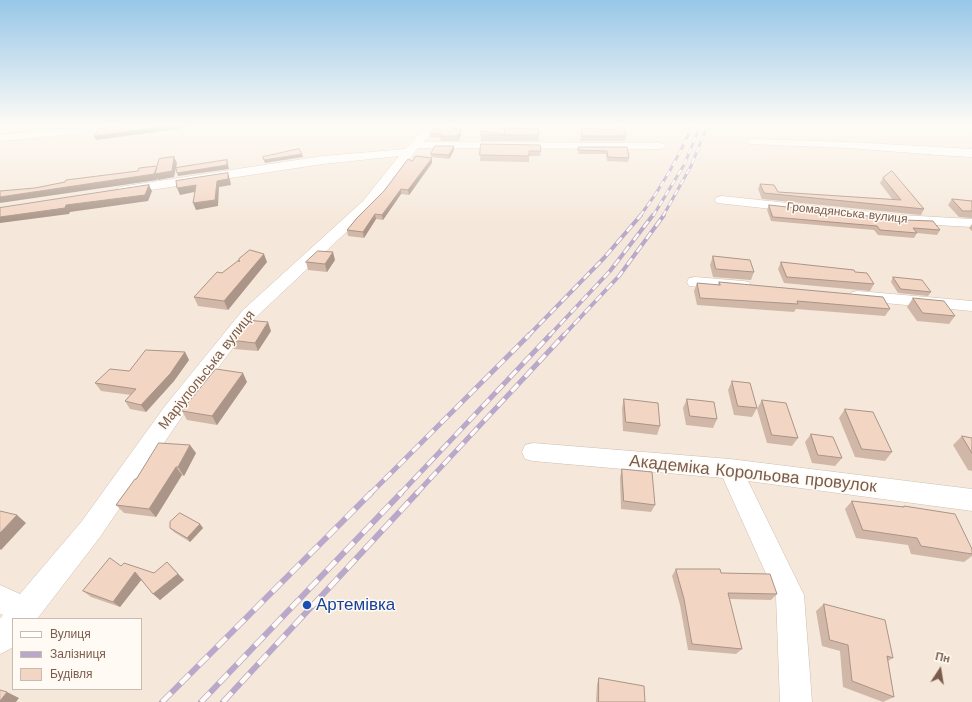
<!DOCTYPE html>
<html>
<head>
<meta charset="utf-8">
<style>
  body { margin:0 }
  #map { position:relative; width:972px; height:702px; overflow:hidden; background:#fdf6ec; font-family:"Work Sans",sans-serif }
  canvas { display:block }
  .legend { position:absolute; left:12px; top:618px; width:130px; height:72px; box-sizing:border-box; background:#fffaf3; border:1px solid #cabbb1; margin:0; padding:5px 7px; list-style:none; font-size:12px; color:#7a5c4d }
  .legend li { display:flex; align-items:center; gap:8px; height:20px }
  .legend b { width:20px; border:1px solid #cabbb1 }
  .north { position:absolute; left:920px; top:650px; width:40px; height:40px; -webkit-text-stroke:3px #fffaf3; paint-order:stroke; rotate:12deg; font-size:11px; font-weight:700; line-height:16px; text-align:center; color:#7a5c4d }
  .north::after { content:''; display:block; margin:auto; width:14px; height:18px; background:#7a5c4d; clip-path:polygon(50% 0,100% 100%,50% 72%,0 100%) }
</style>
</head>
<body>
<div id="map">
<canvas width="972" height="702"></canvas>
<ul class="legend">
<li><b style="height:5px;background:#fff"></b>Вулиця</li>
<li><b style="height:5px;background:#b9a8c9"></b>Залізниця</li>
<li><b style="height:11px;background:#f3d5c3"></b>Будівля</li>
</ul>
<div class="north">Пн</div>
</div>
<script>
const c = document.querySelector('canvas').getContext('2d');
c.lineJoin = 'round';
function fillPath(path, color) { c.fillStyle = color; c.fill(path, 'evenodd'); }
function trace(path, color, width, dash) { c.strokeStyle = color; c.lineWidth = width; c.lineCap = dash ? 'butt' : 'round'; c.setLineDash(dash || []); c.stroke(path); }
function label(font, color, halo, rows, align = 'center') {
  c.font = font + ' "Work Sans",sans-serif'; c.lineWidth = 3; c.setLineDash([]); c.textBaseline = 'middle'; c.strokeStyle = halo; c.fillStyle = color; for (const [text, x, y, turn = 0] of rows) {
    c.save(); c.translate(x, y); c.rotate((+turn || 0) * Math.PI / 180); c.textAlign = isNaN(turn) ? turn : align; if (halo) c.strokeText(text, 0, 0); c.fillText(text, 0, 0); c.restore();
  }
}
const residential = new Path2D(`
  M0,124H972V702H0ZM13,619H141V689H13Z`);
const minor = new Path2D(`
  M113,124H155L150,127L0,141V135Z
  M428,124H439L424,142L660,143L664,144L666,146L664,148L660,149L418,148L373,207L255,318L181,418L100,537L37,619H13V647L10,649L0,654V618L3,615L0,614V585L20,594L82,521L165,406L243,310L363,201L399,156L323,164L124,194L119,193L117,190L119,187L323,156L406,149Z
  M753,139L849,142L972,149V157L938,155L849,148L749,144L747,142L749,140Z
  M722,196L901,215L972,219V227L901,223L717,203L715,200L717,197Z
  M695,277L743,281L749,282L751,286L749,290L743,291L689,286L687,282L689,278Z
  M858,291L972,301V311L852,300L850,296L852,292Z
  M533,443L730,459L972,489V511L748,481L804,595L812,702H780L776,596L723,478L533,461L525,459L522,452L525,445Z`);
const railFar3 = new Path2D(`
  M640,216C662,187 679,157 693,124
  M653,216L684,165L701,124
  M663,216L691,166L708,124`);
const railFar2 = new Path2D(`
  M528,336L604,258L641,215
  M549,336L610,271L653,215
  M563,336L619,276L664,215`);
const railFar1 = new Path2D(`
  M370,494L529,335
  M400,494L550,335
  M416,494L564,335`);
const rail = new Path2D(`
  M162,702L371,493
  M201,702L401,493
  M223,702L417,493`);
const wall = new Path2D(`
  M612,126L626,136L625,141H580L582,128L611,130Z
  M504,128L539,135V141H481V131L504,134Z
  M455,130L461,135L458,141H441L440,138L430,137V133Z
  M481,144L541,151L540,156H529V162L480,161Z
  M579,147H627L629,158L628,162L607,161L606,154H578Z
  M454,150L449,159L431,157V154Z
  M432,158V163L409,195L401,194L383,220L376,219L364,238L348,236L347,230L412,161Z
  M883,178L924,209L921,215L762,199L758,189L760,184L778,192L893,200L880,183Z
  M952,199L972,201V218L959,217L948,205Z
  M769,205L940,230L937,235L917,233L914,238L878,235L874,230L771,221L767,210Z
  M972,224V231L969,228Z
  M713,256L754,272L751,280L713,277L710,265Z
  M335,260L327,272L308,270L306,262Z
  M239,261L267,262L228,310L198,306L194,297L222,273Z
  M781,262L874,284L870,291L784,283L778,269Z
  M893,277L931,292L928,296L898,293L891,282Z
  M719,282L890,309L885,316L796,309L794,312L697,305L694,291L697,283L718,285Z
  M913,298L955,316L949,324L917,321L907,307Z
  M271,331L258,351L234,349L230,340Z
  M185,352L189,360L174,381L146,412L130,409L125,401L131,395L101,391L95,383L129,371Z
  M732,381L757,408L752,417L734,415L728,390Z
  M247,382L217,425L187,420L182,411Z
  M624,399L660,426L657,435L623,431L622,408Z
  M687,399L717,419L713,428L686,425L683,408Z
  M762,400L798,438L792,446L767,443L757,409Z
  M845,409L892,452L885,461L855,457L839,418Z
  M811,434L842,458L835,466L812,463L805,442Z
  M962,436L972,438V471L968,470L953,445Z
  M196,453L184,476L182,475L156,517L124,513L116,505L136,479Z
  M622,469L655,505L651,512L621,509L620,477Z
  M852,501L902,507L904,506L972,549V556L964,562L911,554L908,545L856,538L845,509Z
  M200,524L203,528L190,542L174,532L170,528Z
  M121,566L154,573L184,580L160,600L141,580L120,607L91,597L83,591Z
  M676,569L721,573L777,594L771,600L729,599L742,649L736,654L688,650L680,605L672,576Z
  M824,604L893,658L888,661L894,697L883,702L843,687L840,651L822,646L816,611Z
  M599,678L645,702H596L597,684Z`);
const shadedWall = new Path2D(`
  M183,124H204L178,129L96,140L94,136Z
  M456,124H459L452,134V129Z
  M461,130V135L458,141V136Z
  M454,146V150L449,159V155Z
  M302,154L303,157L265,163L264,160Z
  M174,157L177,163L174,177L158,180L157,178V180L0,203V197L154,174L157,167Z
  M432,158V163L409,195L408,190Z
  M227,160L229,169L178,176L177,173Z
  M228,173L230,180L231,185L219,187L218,206L196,210L193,203L217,181Z
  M149,185L152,191L148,201L70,212L69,214L0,223V217Z
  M196,185L199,191L180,195L177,188Z
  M401,189V194L383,220L382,215Z
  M375,214L376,219L364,238L363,232Z
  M333,252L335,260L327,272L325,264Z
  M264,254L267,262L228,310L224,301Z
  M268,322L271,331L258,351L255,343Z
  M185,352L189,360L174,381L146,412L141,405Z
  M243,373L247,382L217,425L212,416Z
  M190,445L196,453L184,476L178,467Z
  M176,467L182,475L156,517L149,509Z
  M17,515L26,523L1,550L0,549V533Z
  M200,524L203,528L190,542L187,538Z
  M167,562L184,580L160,600L153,594Z
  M135,572L142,579L120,607L113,602Z
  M7,692L19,698L16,702H0V701Z`);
const building = new Path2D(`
  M149,124H183L94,136L98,129Z
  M439,124H456L452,129L461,130L458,136H440L441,134L430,133Z
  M612,126L624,127L626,136H581L582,128L612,130Z
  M504,128L538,129L539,135H481V131L505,134Z
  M481,144L540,145L541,151H529V156L480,155Z
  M435,146H454L449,155L431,154Z
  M579,147H627L629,158L608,157L607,151L578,150Z
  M299,149L302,154L264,160L263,157Z
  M416,156L432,158L408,190L401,189L382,215L375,214L363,232L347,230L357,218L384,191L408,159L412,161Z
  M174,157L172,171L155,174L157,167L154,174L0,197V191L35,188L65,182L66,180L138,171L139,168L157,166L159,159Z
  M227,160V165L177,173L176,168Z
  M892,171L924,209L764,193L760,184L774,185L778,192L901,200L883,178Z
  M228,173V179L217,181L215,200L193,203L196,185L177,188L176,181Z
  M149,185L145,195L66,205L65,208L0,217V208Z
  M952,199L972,201V211H963Z
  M769,205L904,220L933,221L940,230L913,228L917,233L880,230L877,226L773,217Z
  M250,250L264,254L224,301L194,297L217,272L222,273L239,260V262V259Z
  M318,251L333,252L325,264L306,262Z
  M713,256L750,260L754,272L716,269Z
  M781,262L854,270L855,272L867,273L874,284L787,277Z
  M893,277L922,280L931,292L901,289Z
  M719,282L883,297L890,309L797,301L798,304L700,298L697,283L720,285Z
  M913,298L944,301L955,316L923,313Z
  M246,320L268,322L255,343L230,340Z
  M146,350L185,352L170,374L141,405L125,401L136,389L95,383L110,369L129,371Z
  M216,369L243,373L212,416L182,411Z
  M732,381L750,383L757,408L738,406Z
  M624,399L658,403L660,426L626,422Z
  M687,399L714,402L717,419L690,416Z
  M762,400L786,403L798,438L772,435Z
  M845,409L873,412L892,452L862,449Z
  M811,434L833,437L842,458L818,455Z
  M962,436L972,438V453Z
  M159,443L190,445L178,467H176L149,509L116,505L135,479H136Z
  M622,469L652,472L655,505L624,501Z
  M852,501L904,507V506L955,514L972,549V554L921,546L917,538L863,530Z
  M0,511L17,515L0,533Z
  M180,513L200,524L187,538L170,528V522Z
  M110,558L121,566L124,563L154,573L167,562L178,574L153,594L135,572L113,602L83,591Z
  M676,569H720L721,573L770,574L777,594L728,593L742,649L692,644L684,599Z
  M824,604L885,620L893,658L887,656L894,697L852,681L848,645L830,640Z
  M599,678L644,686L645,702H599Z
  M0,690L7,692L0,701Z`);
const markers = [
  [307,605,5,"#1a4fb4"]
];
const farStreetnames = [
  ["Громадянська вулиця",847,213,6]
];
const streetNames = [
  ["Маріупольська вулиця",207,370,-52]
];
const nearStreetnames = [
  ["Академіка Корольова провулок",753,474,6]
];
const nearTransitnames = [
  ["Артемівка",316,605]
];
fillPath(residential, '#f5e8da');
trace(minor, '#d1beb0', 1);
fillPath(minor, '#fff');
trace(railFar3, '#b9a8c9', 3);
trace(railFar2, '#b9a8c9', 4);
trace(railFar1, '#b9a8c9', 5);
trace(rail, '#b9a8c9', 6);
trace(railFar3, '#fffaf3', 2, [6]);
trace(railFar2, '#fffaf3', 2.5, [8]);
trace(railFar1, '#fffaf3', 3.5, [10]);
trace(rail, '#fffaf3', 4.5, [13]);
fillPath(wall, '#d1b7a8');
fillPath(shadedWall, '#aa9588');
fillPath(building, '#f3d5c3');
trace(building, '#aa9588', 1);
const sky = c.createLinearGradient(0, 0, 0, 223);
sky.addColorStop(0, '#97c7e8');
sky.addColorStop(0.56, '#fefbf6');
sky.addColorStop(1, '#fefbf600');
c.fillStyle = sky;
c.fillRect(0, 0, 972, 223);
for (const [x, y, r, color] of markers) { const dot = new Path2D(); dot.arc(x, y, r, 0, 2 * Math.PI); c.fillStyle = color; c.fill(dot); trace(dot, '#fffaf3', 1.5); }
label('12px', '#7a5c4d', '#fffaf3', farStreetnames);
label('14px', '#7a5c4d', '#fffaf3', streetNames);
label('17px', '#7a5c4d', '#fffaf3', nearStreetnames);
label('17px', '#164399', '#fffaf3', nearTransitnames, 'left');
</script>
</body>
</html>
